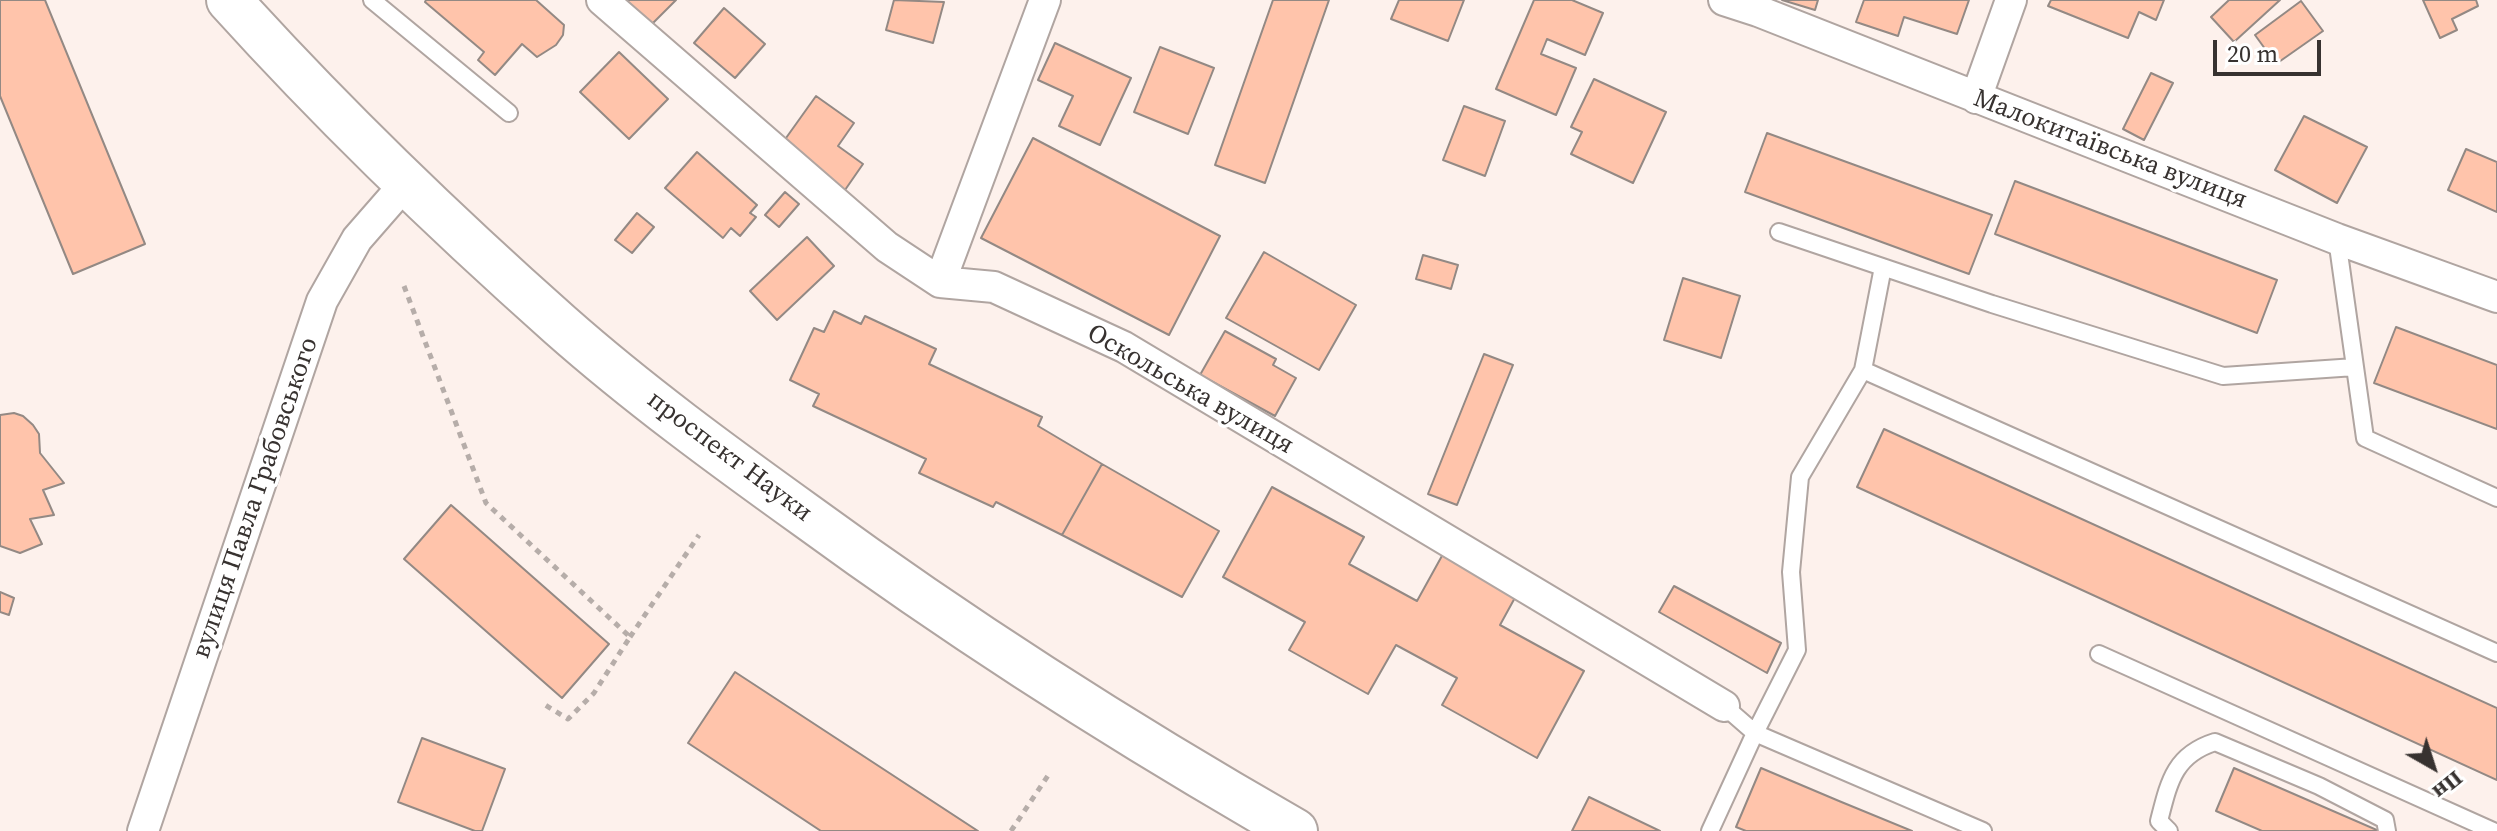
<!DOCTYPE html>
<html>
<head>
<meta charset="utf-8">
<style>
  body { margin:0 }
  #map { position:relative; width:2497px; height:831px; overflow:hidden; background:#fdf1ec; font-family:"Source Serif 4",serif }
  canvas { display:block }
  .north { position:absolute; left:2393px; top:727px; width:80px; height:80px; -webkit-text-stroke:6px #fff; paint-order:stroke; rotate:141deg; font-size:22px; font-weight:700; line-height:32px; text-align:center; color:#373230 }
  .north::after { content:''; display:block; margin:auto; width:28px; height:36px; background:#373230; clip-path:polygon(50% 0,100% 100%,50% 72%,0 100%) }
  .scale { position:absolute; left:2213px; top:40px; width:108px; height:36px; box-sizing:border-box; border:4px solid #373230; border-top:0; padding-left:10px; font-size:24px; line-height:28px; white-space:nowrap; color:#373230; -webkit-text-stroke:6px #fff; paint-order:stroke }
</style>
</head>
<body>
<div id="map">
<canvas width="2497" height="831"></canvas>
<div class="north">Пн</div>
<div class="scale">20 m</div>
</div>
<script>
const c = document.querySelector('canvas').getContext('2d');
c.lineJoin = 'round';
function fillPath(path, color) { c.fillStyle = color; c.fill(path, 'evenodd'); }
function trace(path, color, width, dash) { c.strokeStyle = color; c.lineWidth = width; c.lineCap = dash ? 'butt' : 'round'; c.setLineDash(dash || []); c.stroke(path); }
function label(font, color, halo, rows, align = 'center') {
  c.font = font + ' "Source Serif 4",serif'; c.lineWidth = 7; c.setLineDash([]); c.textBaseline = 'middle'; c.strokeStyle = halo; c.fillStyle = color; for (const [text, x, y, turn = 0] of rows) {
    c.save(); c.translate(x, y); c.rotate((+turn || 0) * Math.PI / 180); c.textAlign = isNaN(turn) ? turn : align; if (halo) c.strokeText(text, 0, 0); c.fillText(text, 0, 0); c.restore();
  }
}
const building = new Path2D(`
  M0,0H45L145,244L73,274L0,96Z
  M426,0H536L564,25L563,35L556,45L537,57L522,44L495,75L478,60L484,52L425,2Z
  M626,0H676L651,25Z
  M894,0L944,2L933,43L886,30Z
  M1273,0H1329L1265,183L1215,165Z
  M1399,0H1464L1448,41L1391,19Z
  M1534,0H1572L1603,13L1585,55L1547,39L1541,54L1576,68L1556,115L1496,89Z
  M1782,0H1818L1815,10Z
  M1864,0H1969L1957,34L1904,17L1898,36L1856,22Z
  M2051,0H2164L2156,20L2139,12L2128,38L2048,6Z
  M2229,0H2280L2234,42L2211,17Z
  M2423,0H2476L2478,6L2452,19L2457,30L2440,38Z
  M2301,1L2323,31L2276,64L2255,35Z
  M724,8L765,44L735,78L694,43Z
  M1055,43L1131,78L1100,145L1059,126L1073,96L1038,80Z
  M1160,47L1214,68L1188,134L1134,112Z
  M619,52L668,99L629,139L580,92Z
  M2151,73L2173,83L2144,140L2123,129Z
  M1594,79L1666,112L1633,183L1571,154L1582,132L1571,127Z
  M816,96L854,123L838,146L863,164L845,190L781,145Z
  M1464,106L1505,121L1485,176L1443,160Z
  M2304,116L2367,147L2337,203L2275,170Z
  M1767,133L1992,215L1969,274L1745,192Z
  M1033,138L1220,236L1169,335L981,238Z
  M2466,149L2497,162V212L2448,190Z
  M697,152L757,205L750,213L756,217L740,236L731,228L723,238L665,188Z
  M2015,181L2277,280L2257,333L1995,234Z
  M785,192L799,204L779,227L765,215Z
  M637,213L654,227L632,253L615,240Z
  M807,237L834,266L777,320L750,291Z
  M1264,252L1356,305L1319,370L1226,318Z
  M1423,255L1458,265L1451,289L1416,279Z
  M1683,278L1740,296L1721,358L1664,340Z
  M834,311L861,324L865,316L936,349L929,364L1042,417L1038,426L1102,464L1062,535L996,502L993,507L919,473L926,459L813,406L819,394L790,380L814,328L824,332Z
  M2396,327L2497,365V429L2374,383Z
  M1225,331L1276,359L1273,365L1296,378L1275,416L1200,375Z
  M1484,354L1513,365L1457,505L1428,494Z
  M14,413L23,416L33,425L39,434L40,453L64,483L43,490L54,515L30,519L42,544L20,553L0,546V415Z
  M1884,429L2497,708V780L1857,487Z
  M1102,464L1219,531L1182,597L1062,535Z
  M1272,487L1364,537L1349,564L1417,601L1443,554L1517,594L1500,625L1584,671L1537,758L1442,705L1457,678L1396,645L1368,694L1289,650L1305,622L1223,577Z
  M451,505L609,644L562,698L404,559Z
  M1674,586L1781,643L1767,673L1659,612Z
  M0,592L14,598L9,615L0,612Z
  M735,672L978,831H821L688,743Z
  M422,738L505,769L482,831H475L398,802Z
  M1761,768L1839,801L1912,831H1746L1736,827Z
  M2234,768L2379,831H2262L2216,811Z
  M1589,797L1660,831H1572Z`);
const path = new Path2D(`
  M404,286L486,503L630,637L594,693L568,719L542,703
  M630,637L699,535
  M1011,831L1049,774`);
const lane = new Path2D(`
  M372,0L509,113
  M1779,232L1992,304L2223,376L2355,367
  M2337,239L2365,438L2497,498
  M1863,370L2497,653
  M2099,654L2493,831
  M1724,706L1755,733L1983,831
  M1710,831L1755,733L1797,650L1791,572L1800,477L1863,370L1883,267
  M2169,831L2159,821C2169,782 2174,755 2215,742L2319,786L2385,820L2387,831`);
const street = new Path2D(`
  M602,0L887,247L940,282L994,287L1124,347L1724,706
  M1724,0L1758,11L2337,239L2497,297
  M1976,98L2011,0
  M940,282L1045,0
  M143,831L322,301L357,239L405,184`);
const secondary = new Path2D(`
  M229,0C333,115 444,222 560,325C638,394 723,456 808,517C964,631 1127,735 1295,831`);
const streetNames = [
  ["Малокитаївська вулиця",2110,150,21],
  ["Оскольська вулиця",1190,390,30],
  ["проспект Науки",729,457,37],
  ["вулиця Павла Грабовського",256,498,-71]
];
fillPath(building, '#ffc4ab');
trace(building, '#938984', 2);
trace(lane, '#b0a5a1', 20);
trace(street, '#b0a5a1', 34);
trace(secondary, '#b0a5a1', 48);
trace(path, '#b6ada9', 5, [6, 6]);
trace(lane, '#fff', 16);
trace(street, '#fff', 30);
trace(secondary, '#fff', 44);
label('26px', '#373230', '#fff', streetNames);
</script>
</body>
</html>
